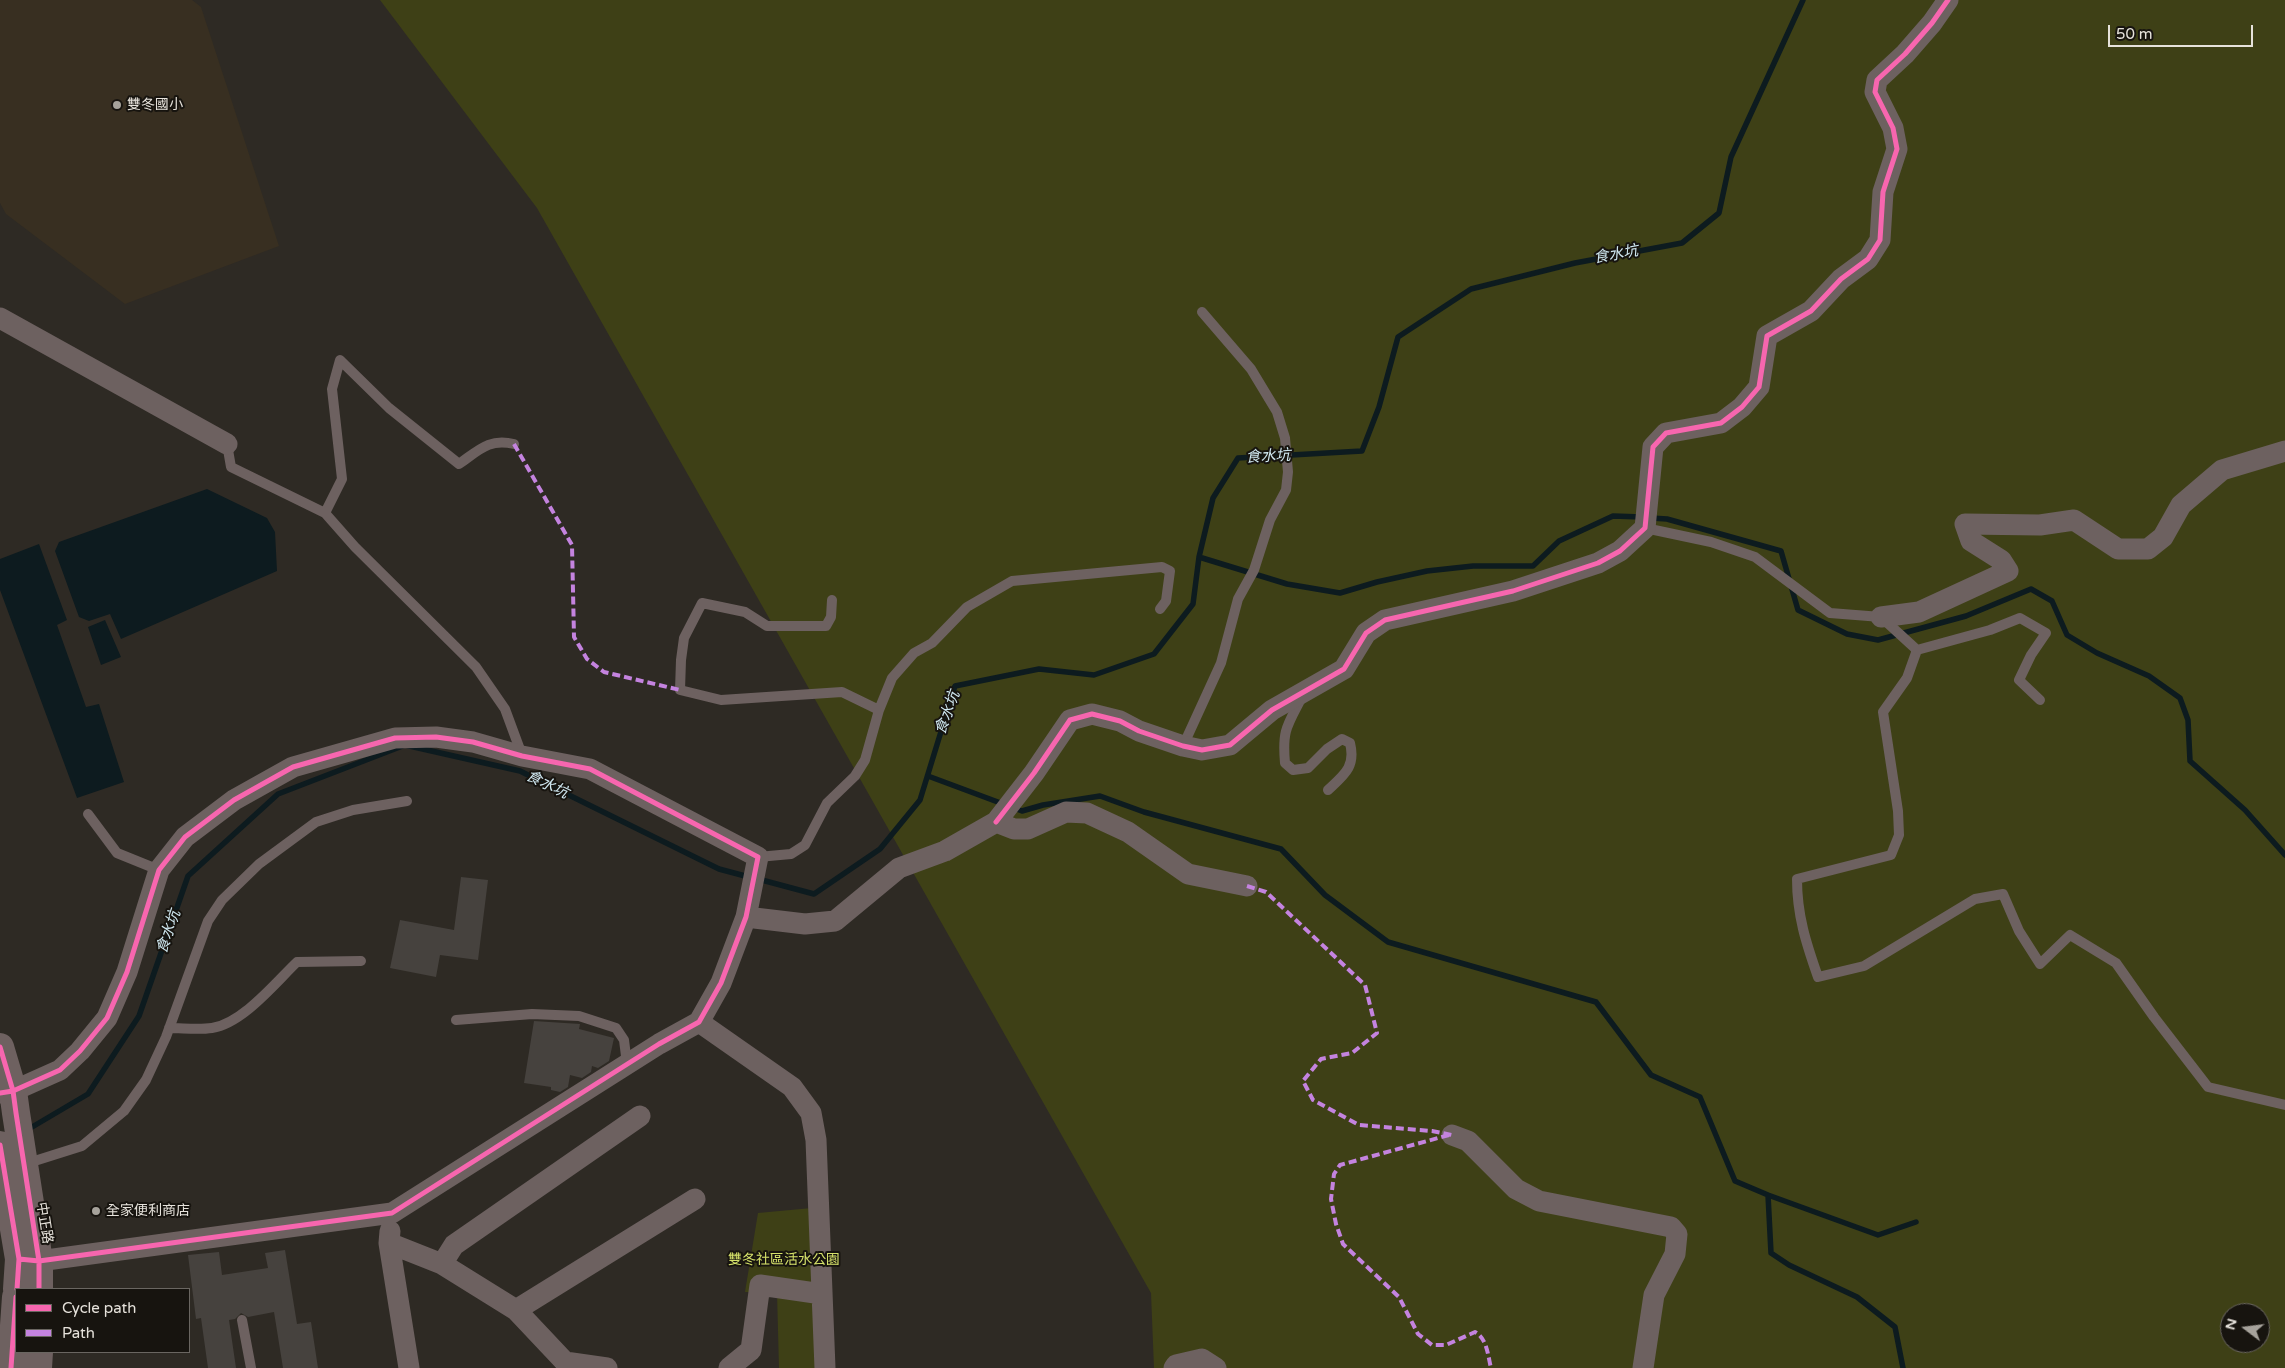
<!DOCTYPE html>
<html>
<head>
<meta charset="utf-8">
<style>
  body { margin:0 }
  #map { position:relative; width:2285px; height:1368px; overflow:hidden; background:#2e2a24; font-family:"Varela Round",sans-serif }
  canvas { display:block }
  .legend { position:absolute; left:15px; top:1288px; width:175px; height:65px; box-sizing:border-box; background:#17140f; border:1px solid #6a6661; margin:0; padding:6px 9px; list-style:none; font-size:15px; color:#e6e2db }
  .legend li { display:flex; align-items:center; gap:10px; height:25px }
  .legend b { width:25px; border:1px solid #6a6661 }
  .north { position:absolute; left:2220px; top:1303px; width:50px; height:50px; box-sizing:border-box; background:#17140f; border:1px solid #6a6661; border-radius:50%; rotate:285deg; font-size:14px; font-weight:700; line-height:20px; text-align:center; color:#e6e2db }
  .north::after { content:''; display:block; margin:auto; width:18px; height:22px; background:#a6a29b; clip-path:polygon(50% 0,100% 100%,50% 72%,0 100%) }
  .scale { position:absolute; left:2108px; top:25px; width:145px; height:22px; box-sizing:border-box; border:2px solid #e6e2db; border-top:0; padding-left:6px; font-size:15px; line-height:18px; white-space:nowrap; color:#e6e2db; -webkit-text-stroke:4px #17140f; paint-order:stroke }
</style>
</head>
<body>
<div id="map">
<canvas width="2285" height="1368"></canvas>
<ul class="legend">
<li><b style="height:6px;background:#f766af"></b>Cycle path</li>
<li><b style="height:6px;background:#c483df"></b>Path</li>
</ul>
<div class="north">N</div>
<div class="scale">50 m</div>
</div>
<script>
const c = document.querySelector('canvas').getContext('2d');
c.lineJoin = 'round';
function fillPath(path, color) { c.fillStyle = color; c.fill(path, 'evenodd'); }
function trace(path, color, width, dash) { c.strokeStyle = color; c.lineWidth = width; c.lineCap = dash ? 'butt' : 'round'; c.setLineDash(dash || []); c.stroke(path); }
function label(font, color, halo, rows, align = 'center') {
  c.font = font + ' "Varela Round","Noto Sans TC",sans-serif'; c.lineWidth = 4; c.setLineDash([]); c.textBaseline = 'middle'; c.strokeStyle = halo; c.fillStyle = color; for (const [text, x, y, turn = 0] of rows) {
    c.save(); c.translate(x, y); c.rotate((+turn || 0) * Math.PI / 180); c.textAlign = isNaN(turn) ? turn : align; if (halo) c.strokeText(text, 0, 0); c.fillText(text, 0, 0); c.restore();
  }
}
const built = new Path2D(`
  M0,0H192L201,7L279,246L125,304L6,214L0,203Z`);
const green = new Path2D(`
  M380,0H2285V1368H1154L1151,1293L537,208ZM2230,1313H2260V1343H2230Z
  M812,1208L823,1368H779L777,1292H745L758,1213Z`);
const water = new Path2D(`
  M207,489L267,518L275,532L277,571L121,639L110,614L89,621L79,617L55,551L59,542Z
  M39,544L67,620L57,625L86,707L99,704L124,782L77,798L0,590V559Z
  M105,620L121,657L101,665L88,627Z`);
const stream = new Path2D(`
  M1651,518L1667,519L1781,551L1798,610L1847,634L1878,640L1966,616L2031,589L2052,601L2067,635L2097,653L2149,676L2180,698L2188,720L2190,761L2245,810L2285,855
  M1199,557L1287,584L1340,593L1377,582L1427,571L1473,566H1533L1559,541L1613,516L1642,517
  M928,776L1022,811L1043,805L1100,796L1144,812L1281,849L1325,895L1388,942L1596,1002L1651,1075L1700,1097L1735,1181L1768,1195L1771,1253L1789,1265L1857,1297L1895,1327L1903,1368
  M758,879L814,894L880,849L920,800L955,686L1039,669L1094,675L1154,654L1193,604L1199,557L1213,498L1238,458L1362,451L1379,407L1398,337L1471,289L1575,263L1682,243L1719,213L1731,157L1803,0
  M27,1130L88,1094L139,1016L188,876L278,794L405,745L520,771L719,869L749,877
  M1768,1195L1878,1235L1916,1222`);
const building = new Path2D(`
  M461,877L488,880L478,960L440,955L436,977L390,968L400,920L454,930Z
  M534,1021L580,1024L579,1029L614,1038L609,1061L598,1068L592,1066L591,1072L582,1078L570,1075L568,1087L560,1092L551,1090V1087L524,1083Z
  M285,1250L297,1324L311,1322L318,1368H283L274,1312L248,1317L241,1313L235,1319L229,1320L236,1368H208L201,1318L196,1319L188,1255L219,1252L222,1275L268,1268L265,1253Z`);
const lane = new Path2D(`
  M227,444L231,467L325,513L355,547L476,667L505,709L522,755
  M325,513L342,479L332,389L340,360L389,408L459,464C479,450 489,438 514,444
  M1645,528L1711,542L1755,557L1830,613L1881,617L1917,650L1907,678L1883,712L1898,811L1899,835L1891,855L1797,879C1797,915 1806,943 1818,977L1864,966L1975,899L2003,894L2019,931L2040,964L2070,935L2116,963L2154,1017L2208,1087L2285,1105
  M832,600L831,617L826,626H767L745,612L702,603L684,638L681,660L680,690L721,700L842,692L879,710
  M1917,650L1990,630L2020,618L2046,633L2031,655L2019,680L2040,700
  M1302,697C1287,726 1282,730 1285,763L1293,770L1308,768L1327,749L1342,739L1350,743C1356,767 1344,775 1328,790
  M1183,746L1221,663L1238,599L1254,570L1270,520L1286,490L1288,472L1285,438L1277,412L1251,369L1202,312
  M88,814L117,853L159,870
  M758,857L791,854L805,845L827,803L855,776L865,760L879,710L892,678L914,653L932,643L967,607L1012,581L1162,567L1170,571L1166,601L1160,609
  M456,1020L532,1014L579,1016L616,1028L624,1040L627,1064
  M169,1028C183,1028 198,1030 212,1028C243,1023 275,983 297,962L361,961
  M25,1164L82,1146L124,1111L146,1080L166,1037L208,921L222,900L259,864L316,822L353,810L407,801
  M242,1320L251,1368`);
const street = new Path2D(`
  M0,318L227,444
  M1881,617L1919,612L2008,571L2001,560L1971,541L1965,524L2040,525L2074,520L2118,549H2148L2163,537L2181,505L2222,470L2285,451
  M996,822L1034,773L1070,720L1092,714L1120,721L1139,731L1183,746L1202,750L1230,745L1272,710L1344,669L1366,633L1385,620L1513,591L1598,563L1620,551L1645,528L1653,447L1666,433L1721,423L1742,407L1759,387L1767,336L1811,311L1841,279L1868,259L1880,240L1883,192L1897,149L1893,128L1875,92L1877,80L1905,54L1932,23L1948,0
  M746,917L805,924L835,921L899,868L945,851L996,822L1014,829H1028L1066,812L1087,813L1128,832L1188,874L1247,886
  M699,1022L792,1087L811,1113L816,1140L825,1368
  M0,1093L13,1091L60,1070L80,1051L107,1018L127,972L159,870L185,837L234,800L293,767L395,738L436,737L473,742L522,756L590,769L758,857L746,917L721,983L699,1022L659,1044L392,1213L39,1261L23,1260
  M1452,1135L1468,1141L1516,1189L1539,1201L1671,1227L1677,1234L1675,1254L1654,1295L1643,1368
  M390,1231L389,1243L409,1368
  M389,1243L442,1264L516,1310L565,1362L607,1368
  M442,1264L454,1245L640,1116
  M516,1310L695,1199
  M729,1368L751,1350L760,1285L822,1294
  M1174,1368L1176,1365L1202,1359L1216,1368`);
const primary = new Path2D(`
  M0,1047L13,1091L16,1113L39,1261V1289
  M0,1145L19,1259L17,1289
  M11,1368L16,1297
  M38,1368L39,1352`);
const quiet = new Path2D(`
  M514,444L572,545L574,637L587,659L604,672L680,690
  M1247,886L1266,892L1365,985L1377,1033L1352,1053L1321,1059L1303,1081L1313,1100L1359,1125L1432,1131L1452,1135
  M1449,1135L1340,1165L1334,1174L1331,1199L1336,1224L1343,1244L1399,1297L1418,1334L1432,1345H1446L1475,1332C1487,1338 1488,1356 1491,1368`);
const cycleway = new Path2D(`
  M996,822L1034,773L1070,720L1092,714L1120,721L1139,731L1183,746L1202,750L1230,745L1272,710L1344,669L1366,633L1385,620L1513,591L1598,563L1620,551L1645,528L1653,447L1666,433L1721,423L1742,407L1759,387L1767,336L1811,311L1841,279L1868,259L1880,240L1883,192L1897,149L1893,128L1875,92L1877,80L1905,54L1932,23L1948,0
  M0,1047L13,1091L16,1113L39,1261V1289
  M0,1093L13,1091L60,1070L80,1051L107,1018L127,972L159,870L185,837L234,800L293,767L395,738L436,737L473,742L522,756L590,769L758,857L746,917L721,983L699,1022L659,1044L392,1213L39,1261L19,1259
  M0,1145L19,1259L17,1289
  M11,1368L16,1297`);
const markers = [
  [117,105,5,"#a6a29b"],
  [96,1211,5,"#a6a29b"]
];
const poiNames = [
  ["雙冬國小",127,105],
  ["全家便利商店",106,1211]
];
const streetNames = [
  ["中正路",44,1223,81]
];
const parkNames = [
  ["雙冬社區活水公園",784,1260]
];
const waterNames = [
  ["食水坑",1616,255,-10],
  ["食水坑",1268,457,-3],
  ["食水坑",948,713,-70],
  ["食水坑",547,785,26],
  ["食水坑",169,932,-71]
];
fillPath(built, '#382f21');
fillPath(green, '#3e4016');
fillPath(water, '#0d1b1f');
trace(stream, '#0d1b1f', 5.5);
fillPath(building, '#46423e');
trace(lane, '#6d6160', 10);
trace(street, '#6d6160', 21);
trace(primary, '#6e6160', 28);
trace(quiet, '#c483df', 4, [8, 4]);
trace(cycleway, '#f766af', 5);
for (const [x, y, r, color] of markers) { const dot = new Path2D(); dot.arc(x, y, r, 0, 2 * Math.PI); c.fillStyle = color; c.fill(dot); trace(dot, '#17140f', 2); }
label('14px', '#e6e2db', '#17140f', poiNames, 'left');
label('14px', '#e6e2db', '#17140f', streetNames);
label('14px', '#d5e16a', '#17140f', parkNames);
label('italic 15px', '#d1e9f2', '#17140f', waterNames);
</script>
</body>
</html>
